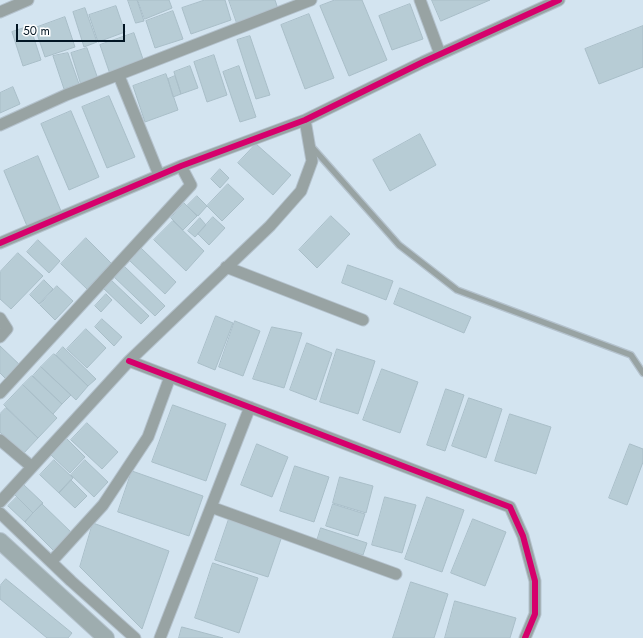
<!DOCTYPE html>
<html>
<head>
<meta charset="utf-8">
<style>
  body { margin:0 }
  #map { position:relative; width:643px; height:638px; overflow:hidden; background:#d3e4f0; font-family:Jost,sans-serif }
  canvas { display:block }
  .scale { position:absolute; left:16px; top:24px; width:109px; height:18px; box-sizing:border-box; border:2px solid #021523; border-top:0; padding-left:5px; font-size:12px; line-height:14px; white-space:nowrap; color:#021523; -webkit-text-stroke:3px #fff; paint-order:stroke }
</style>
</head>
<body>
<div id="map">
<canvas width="643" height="638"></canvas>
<div class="scale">50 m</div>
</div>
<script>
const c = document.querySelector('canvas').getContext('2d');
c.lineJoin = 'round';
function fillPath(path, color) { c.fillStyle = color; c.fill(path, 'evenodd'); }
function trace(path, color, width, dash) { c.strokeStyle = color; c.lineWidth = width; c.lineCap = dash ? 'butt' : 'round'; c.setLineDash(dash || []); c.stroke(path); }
const building = new Path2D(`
  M128,0H137L144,21L136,23Z
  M138,0H169L172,8L145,19Z
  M205,0H225L231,20L191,34L182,8Z
  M229,0H275L278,9L237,23Z
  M335,0H362L387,60L349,76L320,6Z
  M432,0H490L441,21Z
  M410,4L423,39L392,50L379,16Z
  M116,6L125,32L98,42L89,15Z
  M85,8L97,42L84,47L73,12Z
  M173,11L183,39L155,48L146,21Z
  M309,14L334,78L305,89L281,25Z
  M65,17L75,47L45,57L35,28Z
  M30,26L41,60L23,66L12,32Z
  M643,26V67L599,84L585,49Z
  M134,33L144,62L110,74L100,45Z
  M250,36L270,95L256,99L237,40Z
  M87,48L98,79L81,85L71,53Z
  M68,53L79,84L64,89L53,56Z
  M214,55L227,95L207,102L194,62Z
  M190,66L198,88L181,94L174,72Z
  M239,66L256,117L240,122L223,72Z
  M166,74L178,110L145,122L133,86Z
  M175,76L181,94L173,97L168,79Z
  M13,87L20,104L0,113V93Z
  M109,96L135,157L107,168L82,107Z
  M71,111L99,177L69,190L41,124Z
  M420,134L436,165L390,191L373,160Z
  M256,144L291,175L273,195L238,163Z
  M38,156L61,211L27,226L4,171Z
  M220,169L229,178L220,188L211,179Z
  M228,184L244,199L222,221L207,206Z
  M197,196L207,206L198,216L187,206Z
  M184,203L197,216L183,230L171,218Z
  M331,216L350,234L317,268L299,250Z
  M213,217L225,228L209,245L198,234Z
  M200,218L206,225L195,237L188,231Z
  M173,221L204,251L186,271L154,240Z
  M86,238L111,263L87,289L61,264Z
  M38,240L60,261L49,273L27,252Z
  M141,248L176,282L165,294L130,261Z
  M18,253L43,276L11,309L0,299V272Z
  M123,265L165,306L155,316L113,276Z
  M348,265L393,281L386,300L342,283Z
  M44,280L53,289L39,304L30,295Z
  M111,280L149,316L141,324L103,288Z
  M57,286L73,301L55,320L40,305Z
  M400,288L471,317L464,333L394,304Z
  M106,294L112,300L101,312L95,306Z
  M216,316L233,323L215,370L198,363Z
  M102,319L122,337L114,346L95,327Z
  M235,321L260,331L243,376L219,367Z
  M272,327L302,333L284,388L253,379Z
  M86,329L106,348L87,368L67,349Z
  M307,343L332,353L316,400L290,390Z
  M0,346L21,366L7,380L0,373Z
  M63,347L96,379L88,386L56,355Z
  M337,349L375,361L358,414L320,402Z
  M54,354L88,386L76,400L41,367Z
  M41,367L71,395L62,404L33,376Z
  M382,369L418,382L400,433L363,420Z
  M32,376L62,404L53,414L23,385Z
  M23,385L57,418L38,438L4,405Z
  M446,389L464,395L445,451L427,445Z
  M469,398L502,409L486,458L452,446Z
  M173,405L226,424L206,481L152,462Z
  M6,408L38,438L23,454L0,432V414Z
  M510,414L551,427L536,474L495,461Z
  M87,423L118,452L102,469L71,440Z
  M67,439L85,457L70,473L51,455Z
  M257,444L288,457L272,497L241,485Z
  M630,444L643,449V462L627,505L609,498Z
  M54,460L73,478L59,493L40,475Z
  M85,460L108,482L94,497L71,475Z
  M295,466L329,477L314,522L280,511Z
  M132,471L203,496L189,536L118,512Z
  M340,477L373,486L366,513L333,503Z
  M71,480L87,496L75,508L59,493Z
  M24,485L43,503L33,513L15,495Z
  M17,497L33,513L25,522L8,506Z
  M385,497L416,505L402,553L372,545Z
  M427,497L464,510L442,572L405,559Z
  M42,504L73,534L55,552L25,522Z
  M333,504L365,514L358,536L326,526Z
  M229,519L282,536L268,577L215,560Z
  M473,519L506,532L485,586L451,573Z
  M93,523L169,551L142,629L80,567Z
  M321,528L367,543L363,555L317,541Z
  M213,563L258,578L239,633L195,618Z
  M6,579L72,633L68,638H47L0,599V586Z
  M411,582L448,594L434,638H393Z
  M455,601L516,618L510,638H445Z
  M182,627L223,638H179Z`);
const service = new Path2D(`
  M312,147L399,245L457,290L631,355L643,373`);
const minor = new Path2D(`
  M420,0L440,54
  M0,12L28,0
  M119,76L159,175
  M0,125L66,95L311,0
  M0,243L181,166L305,120L423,62L559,0
  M226,267L363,320
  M0,318L7,329L0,337
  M129,361L510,507L523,536L535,581V614L525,638
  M0,393L191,185L181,166
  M0,440L32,467
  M0,502L129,361L270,226L301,191L312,161L305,120
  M211,507L396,574
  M0,513L71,581L135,638
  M51,562L103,505L148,437L170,377
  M160,638L250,407`);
const secondary = new Path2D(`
  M0,541L106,638`);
const cycleway = new Path2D(`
  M0,243L181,166L305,120L423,62L559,0
  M129,361L510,507L523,536L535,581V614L525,638`);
fillPath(building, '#b7ccd5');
trace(building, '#a9bec8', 1);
trace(service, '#b4c2cd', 8);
trace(minor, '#b4c2cd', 13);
trace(secondary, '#b4c2cd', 18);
trace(service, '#98a3a3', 5.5);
trace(minor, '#98a3a3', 11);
trace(secondary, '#9eadaf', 16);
trace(cycleway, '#d6006c', 6);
</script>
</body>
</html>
